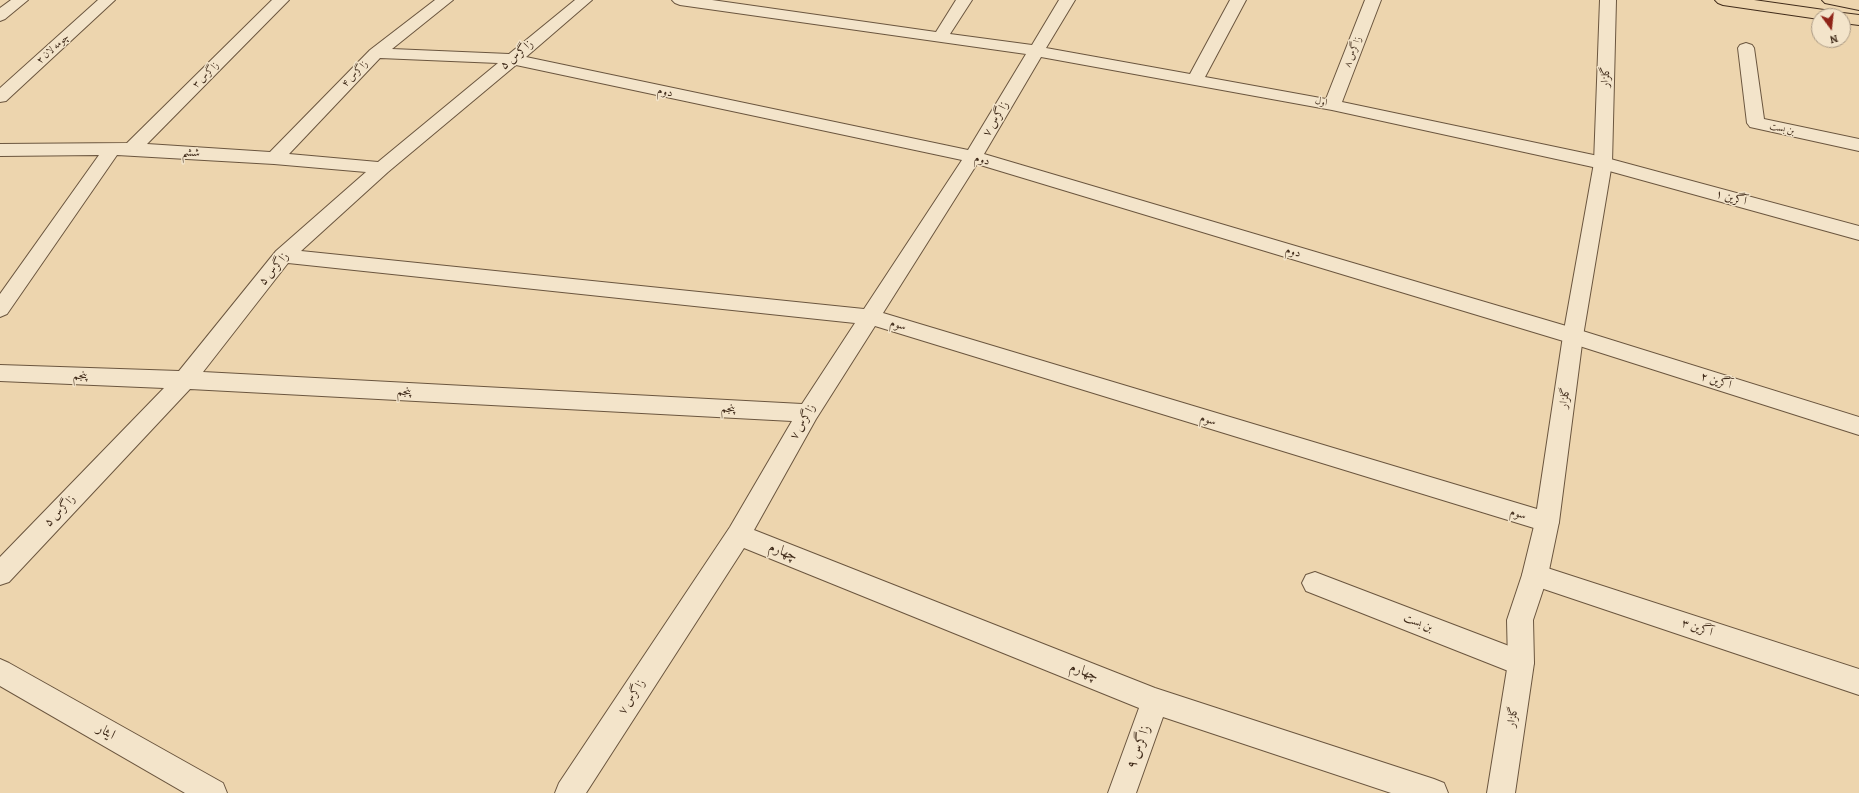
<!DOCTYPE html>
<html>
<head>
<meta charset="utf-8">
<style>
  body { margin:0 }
  #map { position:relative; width:1859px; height:793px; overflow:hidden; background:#edd5ae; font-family:Alegreya,serif }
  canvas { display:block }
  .north { position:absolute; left:1811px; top:8px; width:40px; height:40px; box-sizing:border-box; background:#f3e4ca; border:1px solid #ab9a84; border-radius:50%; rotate:165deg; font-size:11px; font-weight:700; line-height:16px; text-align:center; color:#402b1a }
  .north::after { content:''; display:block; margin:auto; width:14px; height:18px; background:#8f2418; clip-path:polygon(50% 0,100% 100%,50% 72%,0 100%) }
</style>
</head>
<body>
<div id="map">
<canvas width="1859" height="793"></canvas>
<div class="north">N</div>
</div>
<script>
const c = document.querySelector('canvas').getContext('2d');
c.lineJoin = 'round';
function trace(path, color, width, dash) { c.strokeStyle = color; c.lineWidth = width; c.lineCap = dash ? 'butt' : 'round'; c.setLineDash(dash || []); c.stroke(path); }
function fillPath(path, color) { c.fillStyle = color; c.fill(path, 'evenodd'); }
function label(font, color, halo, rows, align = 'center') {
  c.font = font + ' Alegreya,Amiri,serif'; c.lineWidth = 3; c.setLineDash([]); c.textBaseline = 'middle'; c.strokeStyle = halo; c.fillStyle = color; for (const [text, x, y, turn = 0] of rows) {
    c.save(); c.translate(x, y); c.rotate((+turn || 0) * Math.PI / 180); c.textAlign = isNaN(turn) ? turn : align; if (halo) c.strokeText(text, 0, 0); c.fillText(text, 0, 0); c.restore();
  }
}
const minor = new Path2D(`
  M11,0H28L5,19L0,21V8Z
  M272,0H289L147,144L270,152L370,50L435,0H453L392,49L509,54L575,0H592L526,57L968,150L1026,54L680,5L675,3L672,0H712L936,32L956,0H972L950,34L1032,45L1059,0H1075L1046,48L1190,74L1230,0H1246L1205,77L1326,99L1365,0H1381L1342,102L1603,157L1859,226V240L1602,169L1332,110L1041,57L984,154L1573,328L1859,417V435L1570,343L977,164L883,313L1547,512L1556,515L1559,522L1556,529L1547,532L875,326L816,419L754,530L1155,688L1434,779L1444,783L1448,793H1391L1163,717L1136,793H1108L1139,708L744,548L586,793H555L559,783L730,527L792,421L190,389L9,582L0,585V557L164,388L0,381V365L179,371L276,251L366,172L274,164L117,155L7,314L0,317V294L99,155L0,156V144L127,143ZM380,58L498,63L378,162L289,154ZM516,65L962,160L864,309L301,251L388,172ZM288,263L855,323L802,404L203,372Z
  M1746,43L1752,45L1754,48L1764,119L1859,139V151L1750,127L1747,123L1738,48L1740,45Z
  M1535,564L1859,669V695L1526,583L1522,575L1526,567Z
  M1315,572L1530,654L1534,663L1530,672L1521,676L1306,591L1302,583L1306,575Z`);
const tertiary = new Path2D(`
  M98,0H115L6,101L0,102V88Z
  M1600,0H1616L1612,163L1583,336L1559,522L1548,575L1533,620L1534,663L1515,793H1487L1508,663L1507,620L1522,575L1535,522L1563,336L1594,163Z
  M0,659L9,663L223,783L227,793H185L0,686Z`);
const primary = new Path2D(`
  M1715,0H1754L1831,11L1838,15L1843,13L1859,15V25L1843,23V16H1819V19L1723,5L1718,3Z
  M1822,0H1859V10L1825,3Z`);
const farStreetnames = [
  ["چومه لان ۲",53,49,-42],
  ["زاگرس ۸",1353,52,-69],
  ["۴ زاگرس",355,74,-46],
  ["زاگرس ۳",206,75,-45],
  ["اول",1321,102,11],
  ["بن بست",1782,129,12]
];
const streetNames = [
  ["زاگرس ۵",517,55,-40],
  ["گلزار",1606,77,-88],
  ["دوم",665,92,12],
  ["زاگرس ۷",996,119,-59],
  ["ششم",191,153,3],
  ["دوم",982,160,16],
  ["آگرین ۱",1731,198,15],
  ["دوم",1293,252,17],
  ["زاگرس ۵",274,269,-50],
  ["سوم",898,325,17],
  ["پنجم",80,376,2],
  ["آگرین ۲",1716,381,17],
  ["پنجم",404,392,3],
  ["گلزار",1565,398,-82],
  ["پنجم",728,409,3],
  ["سوم",1208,420,17],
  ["زاگرس ۷",803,422,-60],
  ["زاگرس ۵",60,511,-46],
  ["سوم",1518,514,17],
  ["بن بست",1418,623,21],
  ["آگرین ۳",1697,628,18],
  ["زاگرس ۷",632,697,-57],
  ["گلزار",1513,717,-81]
];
const nearStreetnames = [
  ["چهارم",783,552,22],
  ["چهارم",1084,672,22],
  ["ایثار",106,732,30],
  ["زاگرس ۹",1139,747,-70]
];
trace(minor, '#6b563f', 2);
trace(tertiary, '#6b563f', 2);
trace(primary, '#402b1a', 2);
fillPath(minor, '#f3e4ca');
fillPath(tertiary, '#f3e4ca');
fillPath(primary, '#edd5ae');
label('10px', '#402b1a', '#f3e4ca', farStreetnames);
label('12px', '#402b1a', '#f3e4ca', streetNames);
label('14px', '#402b1a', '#f3e4ca', nearStreetnames);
</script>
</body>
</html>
